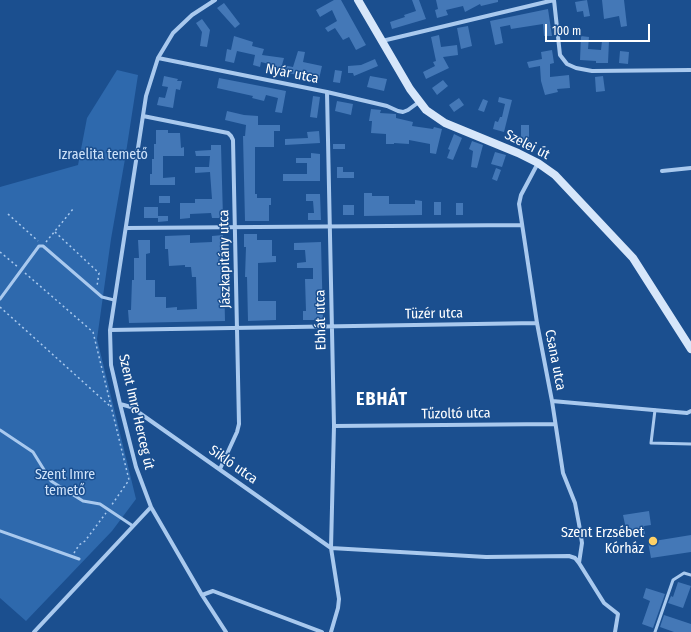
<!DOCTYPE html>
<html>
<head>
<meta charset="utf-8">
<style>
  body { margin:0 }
  #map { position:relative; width:691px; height:632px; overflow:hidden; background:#1b4f8f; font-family:"Fira Sans Condensed",sans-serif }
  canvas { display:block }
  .scale { position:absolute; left:545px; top:24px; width:105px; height:18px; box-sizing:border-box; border:2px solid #fff; border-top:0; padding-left:5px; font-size:12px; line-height:14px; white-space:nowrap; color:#fff; -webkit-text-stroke:3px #1b4f8f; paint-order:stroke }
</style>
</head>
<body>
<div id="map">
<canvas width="691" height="632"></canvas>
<div class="scale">100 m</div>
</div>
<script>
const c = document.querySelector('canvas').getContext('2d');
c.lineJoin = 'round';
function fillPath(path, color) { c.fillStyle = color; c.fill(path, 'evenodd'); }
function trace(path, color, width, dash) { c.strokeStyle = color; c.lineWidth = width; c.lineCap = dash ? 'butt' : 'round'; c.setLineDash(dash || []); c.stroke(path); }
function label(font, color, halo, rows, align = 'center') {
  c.font = font + ' "Fira Sans Condensed",sans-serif'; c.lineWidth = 3; c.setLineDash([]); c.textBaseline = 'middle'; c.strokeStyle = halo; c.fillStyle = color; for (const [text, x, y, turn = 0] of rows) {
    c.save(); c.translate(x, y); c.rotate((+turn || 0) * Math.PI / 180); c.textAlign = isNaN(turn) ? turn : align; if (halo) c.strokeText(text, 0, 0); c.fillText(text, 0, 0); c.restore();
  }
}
const green = new Path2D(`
  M117,70L138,75L125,159L111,239L97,339L136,499L112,531L26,621L0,598V187L78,165L87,118Z`);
const building = new Path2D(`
  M334,0H341L366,45L356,50L349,37L343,40L335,28L328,32L325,28L337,21L332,10L320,17L316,10Z
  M412,0H419L426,19L392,29L390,22L405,17L404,15L416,11Z
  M436,0H498V2L481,6L480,4L465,12L463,6L446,10L448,15L437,18L435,10L438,9Z
  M587,0L590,16L584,17L583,11L577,12L575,2Z
  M602,0H624L627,26L621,27L619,16L604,19Z
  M224,3L240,24L235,28L217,8Z
  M548,9L552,36H544L543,24L511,29L510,25L500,27L503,43L495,45L490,21Z
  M202,19L210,30L207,47L200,46L202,32L196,23Z
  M468,26L472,46L461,49L457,28Z
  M439,35L441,47L457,45L458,55L443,57L449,68L426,79L423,72L435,66L433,62L436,61L431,37Z
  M234,36L253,42L252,46L264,49L262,55L284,58L282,65L293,67L298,51L305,52L303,62L322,66L319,79L272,70L273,65L261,62L260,67L253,65L255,55L237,51L234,63L225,61L227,49L231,50Z
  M581,36L589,37L588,49L601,50L602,41H609L608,63H596V61L580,60Z
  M552,50L554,63L550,64V77L569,75L570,88L557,89L558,92L545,95L541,81L540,66L529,68L527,62L542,59L541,52Z
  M620,51L629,52L628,64L619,63Z
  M375,59L378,66L354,76L353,73H348V66L361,65Z
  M335,70L342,71L340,83L333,82Z
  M164,76L178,79L177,81H182L180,90L176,89L173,108L157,105L159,97L165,98L168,87L162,86Z
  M370,76L387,79L384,91L367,87Z
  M603,76L605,91L596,92L595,77Z
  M219,78L286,91L282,113L275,112L278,98L266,95L264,101L252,98L253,96L217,88Z
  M443,80L448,86L437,95L432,88Z
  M313,96L320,97L317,118L310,117Z
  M499,97L512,100L504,132L493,129L495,121L498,122L500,117H502L505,104L498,102Z
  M459,98L464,105L454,112L449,105Z
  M483,99L488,101L484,112L478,110Z
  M337,101L353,104L351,115L335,111Z
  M371,109L381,110L380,113L396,114V118L413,122L412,126L433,129L434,127L442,129L436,154L430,153V144L409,140V144L394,143V144H386V134L371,133L372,121H369Z
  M227,111L244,115L258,116V125H280V131H274V147H255V194H257V198H271V205H269V221H245L243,136H245L246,125L225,120Z
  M521,125H529V145H521Z
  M156,130H168V133H180L181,148L184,147V156H163V178L175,177V185H150V174H152V159H154V144H156Z
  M319,131L320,143L285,145V139L308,138L307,132Z
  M454,134L462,138L453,160L447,158L450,150L448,149Z
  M472,141L483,145L477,168L471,167L473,151L469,149Z
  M333,144H345V149H333Z
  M211,145H221L223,218H212L211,213L190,214V218L180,219V203H195V199H212L210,172L195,173V167H209L210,156H196L195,151L211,150Z
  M495,152L506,155L502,167L491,164Z
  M311,153L320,154V181H283V174H307V163H296V158H311Z
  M337,167H343V172H354V178H337Z
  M496,168L501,170L497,181L492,179Z
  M364,193H372V196H389V204H415V200L422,201V215L364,216Z
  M306,194H320L321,220H308V213H314L313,201H306Z
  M159,196H170V203H159Z
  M434,202H441V215H434Z
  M456,203H463V215H456Z
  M343,205H354V215H343Z
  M144,207H158V218H144Z
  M158,216H168V221L158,222Z
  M244,234H257V240H272V256H276V262L258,263V301H276V320L248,321L247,277H245L246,247H244Z
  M190,235V243L212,242V236L223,235L225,321L129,323L128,310H131L132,280H134V258H139L138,240H150V253L146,254V280H155V297H166V308L177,307V310L197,309L196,277H192L191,267H185V265L169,266L168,249H165V236Z
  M321,242L323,320H303V311H306L305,279H313V268H297V263L306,262L305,250H294V243Z
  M649,511L651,525L644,526L645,534L632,536L630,528L626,529L623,515Z
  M691,535V552L651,558L648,542Z
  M678,582L691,586L683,608L668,603L671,596L673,597Z
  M646,588L665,594L653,628L642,624L650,601L643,598Z
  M664,615L691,624V632H674L660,627Z`);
const path = new Path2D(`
  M8,214L38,241
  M55,232L99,273L97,286
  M46,242L73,209
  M0,252L18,267
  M25,273L93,332L129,480L111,506
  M0,307L111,407
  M74,553L79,545L85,541L106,513`);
const service = new Path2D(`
  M0,299L39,246H43L102,297L114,300
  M655,410L651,443L691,444
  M0,430L33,452L51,481L83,501L100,504L133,526
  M0,531L79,559
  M655,632L673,580L684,573L691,575`);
const minor = new Path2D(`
  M215,0L192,15L173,33L158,58L146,96L110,330L111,365L120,404L136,467L151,507L202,595L226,632
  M554,0L560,55L567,64L576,68L592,71L691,70
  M382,41L554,0
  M158,58L327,92L387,106L398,111L403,112L408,110L419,102
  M327,92L334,426L331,548L486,557L569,556L575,558L579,563L604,603L618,614L615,632
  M143,116L228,133L231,136L233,140L239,424L237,432L220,469
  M538,163L521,195L519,204L537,323L552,401L563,473L575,503L579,524L582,543L579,563
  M662,171L691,168
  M126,228L521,225
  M110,330L537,323
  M552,401L687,413L691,411
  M120,404L131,407L331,548L339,599L338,608L331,632
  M334,426L554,424
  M202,595L213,591L322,632
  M34,632L151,507`);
const secondary = new Path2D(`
  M358,0L410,89L426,110L445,123L518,153L538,163L555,175L633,258L691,349`);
const markers = [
  [653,541,5,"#ffd166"]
];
const streetNames = [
  ["Nyár utca",292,74,11],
  ["Szelei út",527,145,27],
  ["Jászkapitány utca",225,259,-91],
  ["Tüzér utca",434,314,-1],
  ["Ebhát utca",321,320,-91],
  ["Csana utca",555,360,79],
  ["Szent Imre Herceg út",136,412,77],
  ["Tűzoltó utca",456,414,-1],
  ["Sikló utca",233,465,35]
];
const parkNames = [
  ["Izraelita temető",103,155],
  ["Szent Imre",65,475],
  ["temető",65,491]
];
const poiNames = [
  ["Szent Erzsébet",644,533],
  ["Kórház",644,549]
];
const districtNames = [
  ["EBHÁT",382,400]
];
fillPath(green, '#2e69ad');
fillPath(building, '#4478b7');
trace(path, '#a9c9ee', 1.5, [2, 3]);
trace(service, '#a9c9ee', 3);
trace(minor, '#a9c9ee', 4);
trace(secondary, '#d6e6fa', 8);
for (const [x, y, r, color] of markers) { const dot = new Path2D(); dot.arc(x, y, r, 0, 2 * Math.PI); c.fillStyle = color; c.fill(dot); trace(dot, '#1b4f8f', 1.5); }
label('14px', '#fff', '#1b4f8f', streetNames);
label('14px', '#cfe3fa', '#1b4f8f', parkNames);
label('14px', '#fff', '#1b4f8f', poiNames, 'right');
c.letterSpacing = '1px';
label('bold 18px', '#fff', '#1b4f8f', districtNames);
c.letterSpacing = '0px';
</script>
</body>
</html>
